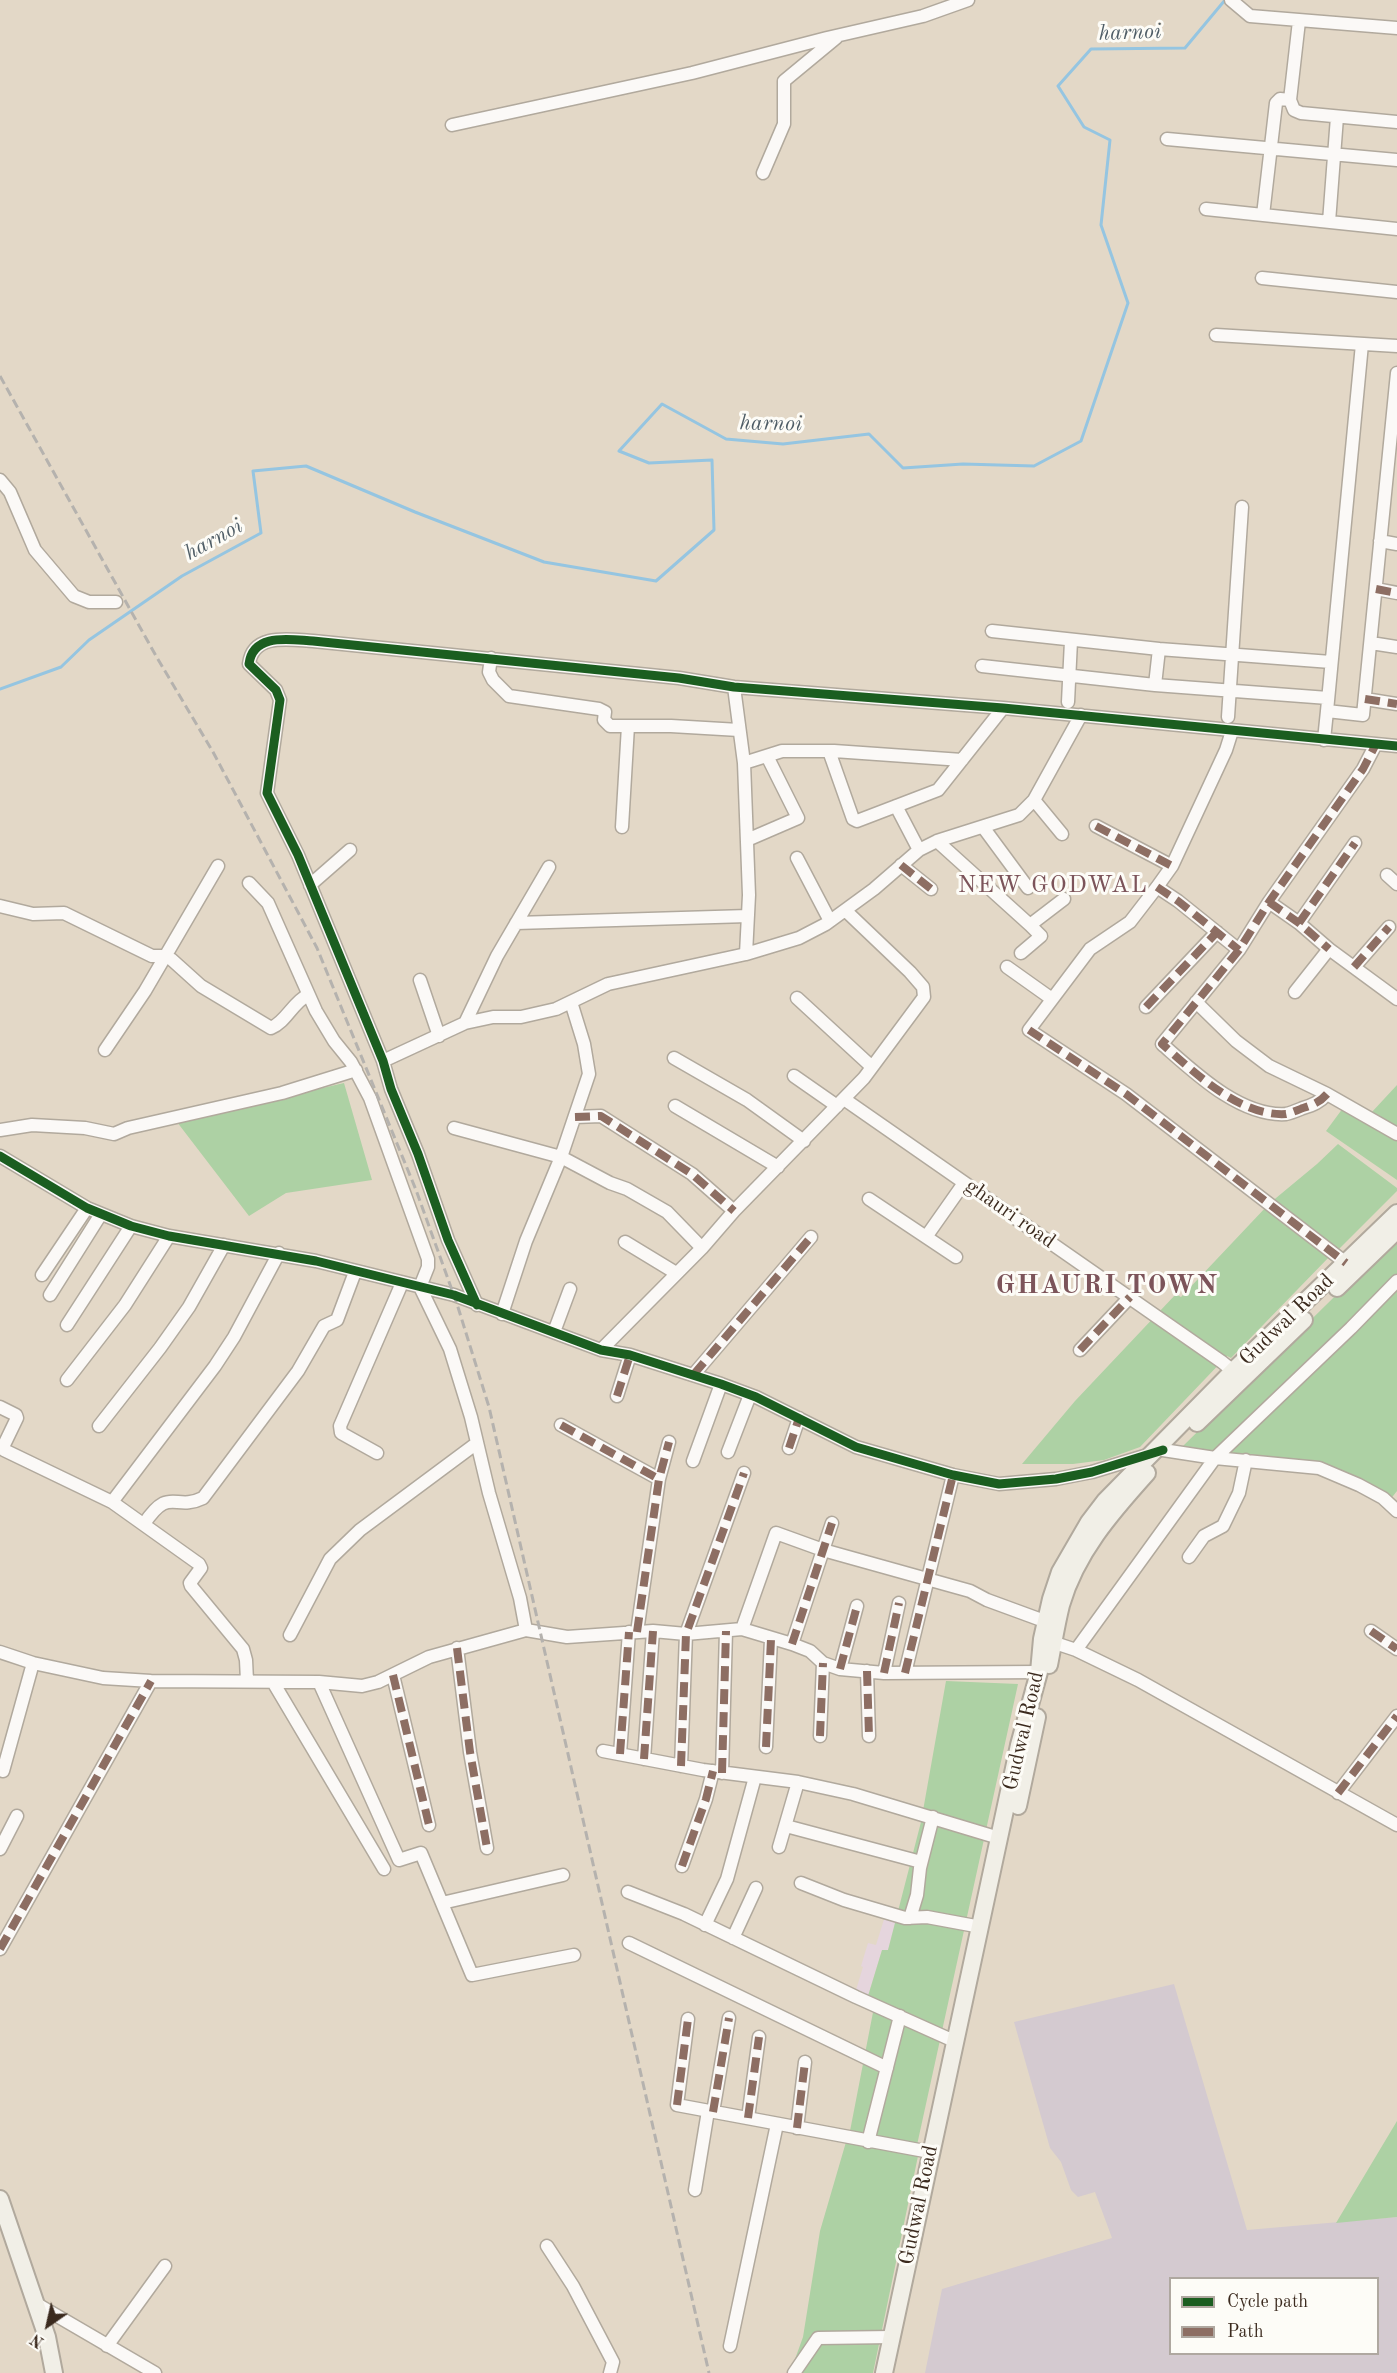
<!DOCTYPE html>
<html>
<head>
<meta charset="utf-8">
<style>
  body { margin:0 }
  #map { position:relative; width:1397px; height:2373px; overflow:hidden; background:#e3d8c7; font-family:"Old Standard TT",serif }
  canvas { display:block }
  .legend { position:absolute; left:1169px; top:2277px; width:210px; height:78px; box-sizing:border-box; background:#fdfcf7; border:2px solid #afa8a0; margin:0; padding:8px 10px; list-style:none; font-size:18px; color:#3b2a1e }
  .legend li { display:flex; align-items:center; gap:12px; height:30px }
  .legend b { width:30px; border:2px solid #afa8a0 }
  .north { position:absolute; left:18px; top:2295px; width:60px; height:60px; -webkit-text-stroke:4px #fdfcf7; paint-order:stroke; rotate:214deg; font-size:16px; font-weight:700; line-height:24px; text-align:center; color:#3b2a1e }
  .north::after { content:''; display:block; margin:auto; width:21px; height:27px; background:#3b2a1e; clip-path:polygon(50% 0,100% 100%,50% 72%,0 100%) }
</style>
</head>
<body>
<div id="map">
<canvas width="1397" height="2373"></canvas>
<ul class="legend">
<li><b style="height:8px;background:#1b5e20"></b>Cycle path</li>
<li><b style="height:8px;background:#8d6e63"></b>Path</li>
</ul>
<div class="north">N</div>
</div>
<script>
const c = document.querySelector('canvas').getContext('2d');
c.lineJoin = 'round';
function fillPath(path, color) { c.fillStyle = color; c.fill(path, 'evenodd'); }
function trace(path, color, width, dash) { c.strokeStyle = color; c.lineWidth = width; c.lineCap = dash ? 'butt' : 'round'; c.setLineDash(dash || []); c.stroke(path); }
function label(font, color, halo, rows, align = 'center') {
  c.font = font + ' "Old Standard TT",serif'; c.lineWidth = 6; c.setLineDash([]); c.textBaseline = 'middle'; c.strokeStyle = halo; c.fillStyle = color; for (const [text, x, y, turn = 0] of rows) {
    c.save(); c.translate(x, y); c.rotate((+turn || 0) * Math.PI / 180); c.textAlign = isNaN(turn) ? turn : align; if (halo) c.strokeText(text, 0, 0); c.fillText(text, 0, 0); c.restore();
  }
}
const built = new Path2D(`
  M886,1913L897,1917L888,1950H882L868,1996L856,1990L863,1967L861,1966L868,1943L876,1945Z`);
const industrial = new Path2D(`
  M1174,1984L1247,2230L1397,2217V2373H925L942,2289L1112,2238L1095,2192L1078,2197L1071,2190L1061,2162L1050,2148L1014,2022ZM1170,2278H1378V2354H1170Z`);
const green = new Path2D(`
  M344,1083L372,1180L286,1193L249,1216L177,1122Z
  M1397,1085V1129L1371,1113Z
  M1343,1108L1397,1139V1180L1326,1131Z
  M1338,1144L1397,1188V1191L1336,1252L1270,1203L1317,1164Z
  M1267,1206L1331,1255L1231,1358L1227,1356L1140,1447L1104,1460L1073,1464H1022L1075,1401L1176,1294L1181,1297Z
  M1397,1235V1491L1389,1501L1317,1468L1182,1447Z
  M946,1681L1018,1684L917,2145L850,2131L875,2002L868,1996L882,1950H888L921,1822Z
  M1397,2121V2217L1336,2223Z
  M846,2142L918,2156L873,2373H790L803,2337L820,2231Z`);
const stream = new Path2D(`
  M0,689L61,667L89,640L182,576L261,533L253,471L306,466L415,512L544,562L656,581L714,530L712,460L649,463L619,451L662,404L726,439L783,444L869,434L903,468L963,464L1034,466L1081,441L1128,303L1101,225L1110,140L1084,127L1058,86L1091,49L1185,48L1225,0`);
const street = new Path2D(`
  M1231,0L1250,16L1397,28
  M1299,21L1290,100L1294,110L1301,113L1397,122
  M452,125L692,73L827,38L923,16L968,0
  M1167,139L1397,160
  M763,173L784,124V81L836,38
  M1206,209L1397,229
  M1263,215L1276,103L1280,99L1290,100
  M1329,222L1337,117
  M1262,278L1397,292
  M1216,335L1397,346
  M1362,344L1327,711L1363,715L1397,373
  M0,480L10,492L35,550L74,596L89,602H116
  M1380,541L1397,544
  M1376,589L1397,593
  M992,631L1159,649L1331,662
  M1371,643L1397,647
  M491,658L489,672L493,680L509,696L599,709L605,712L604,720L610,726H671L739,730
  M982,666L1155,685L1328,698
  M1155,685L1159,649
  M1365,699L1397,704
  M1068,702L1071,641
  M1228,717L1242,507
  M1232,731L1226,750L1172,866L1157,887L1130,922L1090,949L1029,1030L1126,1094L1346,1263
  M1324,740L1327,711
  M829,751L853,819L857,821L938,790L1003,708
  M744,763L782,751H834L962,760
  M1034,800L1062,834
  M896,806L919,850
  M1096,826L1172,866
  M622,827L628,726
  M983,827L1028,888
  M747,840L798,818L767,756
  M937,841L1030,925L1064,899
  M797,858L830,921
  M901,865L931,889
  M1387,875L1397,884
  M249,883L268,903L316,1011L334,1041L351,1062L370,1098L428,1259V1267L420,1287L450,1349L471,1417L489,1493L520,1598L526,1630
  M310,885L350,850
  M1157,887L1178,901L1239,950
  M1269,902L1299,923L1329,949
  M0,906L33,914L64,913L152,956H165L171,959L201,986L271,1028C286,1022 293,1002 308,995
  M516,923L748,916
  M1299,923L1355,843
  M1021,953L1041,936L1030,925
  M746,954L799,938L826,924L874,889L919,850L937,841L1019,815L1034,800L1081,715
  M1007,967L1052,999
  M1354,967L1389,927
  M420,980L439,1036
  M1295,992L1329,949L1397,999
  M797,998L872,1067
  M1196,1002L1236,1041L1269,1066L1327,1094L1397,1134
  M1146,1007L1217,932
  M465,1023L497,956L549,867
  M105,1050L145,991L218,866
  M674,1058L747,1100L804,1141
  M383,1061L465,1023L493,1017H521L556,1009L608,984L746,954L749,895L744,763L734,687
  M794,1076L837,1106
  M1327,1094C1320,1102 1313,1105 1303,1108C1298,1110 1291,1113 1286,1114C1240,1117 1194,1072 1162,1044L1239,950L1269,902L1363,769L1376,744
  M844,1099L1222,1362L1233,1371
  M675,1106L778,1167
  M575,1117L601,1116L692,1174L734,1211
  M454,1128L561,1157L610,1183L627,1189L667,1212L702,1248
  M0,1130L32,1125L85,1128L114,1134L128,1128L282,1093L356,1070
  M0,1156L87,1208L131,1226L169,1236L316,1261L454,1295L601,1350L630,1355L721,1384L756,1397L856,1447L953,1475L999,1484L1056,1479L1092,1472L1151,1454
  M869,1199L956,1257
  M926,1237L964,1183
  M625,1242L676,1273
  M42,1275L87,1208
  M50,1295L101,1214
  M477,1305L448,1240L418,1154L391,1089L383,1061L298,855L267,793L280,700L276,690L249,664C253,632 291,640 313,641L679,678L734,687L1003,708L1397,746
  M502,1314L526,1241L561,1157L589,1074L584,1044L571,1002
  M67,1325L131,1226
  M554,1332L570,1289
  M601,1350L702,1248L734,1211L864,1078L924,997L923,987L910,972L846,911
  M1080,1350L1130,1297
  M694,1374L811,1237
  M67,1380L125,1305L169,1236
  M617,1396L630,1355
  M0,1407L16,1415L17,1418L3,1447L4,1450L112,1502L199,1564L201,1568L190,1583L191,1586L243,1649L246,1660L247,1681
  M561,1425L659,1479
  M99,1426L160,1348L189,1307L224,1245
  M1160,1446L1163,1450L1215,1458L1319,1468L1359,1485L1383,1498L1397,1511
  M789,1448L799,1418
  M728,1452L750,1395
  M377,1453L341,1433L340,1426L402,1283
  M693,1461L721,1384
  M112,1502L215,1366L234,1337L279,1253
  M144,1524C170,1485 174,1512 203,1498L298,1371L324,1326L337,1320L355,1272
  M1189,1557L1204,1536L1223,1526L1239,1493L1246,1460
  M742,1629L776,1533L823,1550L970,1591L987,1600L1047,1622
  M1371,1631L1397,1649
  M637,1632L659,1479L669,1442
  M290,1635L330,1559L360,1530L477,1443
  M1046,1640L1076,1650L1138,1680L1397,1825
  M792,1644L832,1523
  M457,1648L470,1752L487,1848
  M1076,1650L1215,1458L1351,1328L1397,1281
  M0,1652L33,1663L103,1678L151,1681L319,1682L362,1686L378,1682L429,1657L526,1630L567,1637L653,1631L686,1634L742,1629L792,1644L810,1651L823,1663L840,1669L884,1673L1039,1672
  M840,1669L857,1606
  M867,1671L869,1736
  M884,1673L899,1603
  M905,1673L953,1475
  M393,1675L429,1825
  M273,1682L384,1869
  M319,1682L399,1860L421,1853L472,1975L574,1955
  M820,1736L823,1663
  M766,1747L771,1639
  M603,1751L703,1770L798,1782L853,1794L999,1838
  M620,1754L629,1632
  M644,1759L653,1631
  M681,1766L686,1634L744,1473
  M3,1771L33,1663
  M722,1773L726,1631
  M1338,1793L1397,1716
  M786,1826L921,1862
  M779,1847L798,1782
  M0,1849L17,1816
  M682,1866L706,1799L713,1771
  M801,1883L844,1900L905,1918L927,1917L981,1927
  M628,1892L684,1914L856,1997L954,2041
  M442,1903L563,1875
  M910,1918L917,1895L920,1868L933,1817
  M705,1925L727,1879L755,1777
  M733,1938L756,1888
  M629,1943L887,2068
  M0,1949L151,1681
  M688,2019L677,2105L930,2152
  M713,2112L729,2018
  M748,2118L759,2037
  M797,2128L805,2062
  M868,2142L900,2016
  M695,2190L708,2111
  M547,2246L573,2286L613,2362L610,2373
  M35,2303L155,2373
  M107,2346L165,2266
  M730,2346L777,2124
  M794,2373L818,2338L892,2337`);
const secondary = new Path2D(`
  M1337,1288L1397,1230
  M1197,1423L1304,1320
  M1049,1665C1053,1645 1056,1625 1061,1605C1076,1553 1111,1513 1147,1473
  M1018,1806L1037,1717
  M0,2199L47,2337L54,2373
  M884,2373L1019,1745L1039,1672L1042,1639L1051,1599L1060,1572L1089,1522L1105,1501L1233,1371L1397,1213`);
const rail = new Path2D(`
  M0,376L156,656L213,752L317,948L416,1190L457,1304L489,1407L709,2373`);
const quiet = new Path2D(`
  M1376,589L1397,593
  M1365,699L1397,704
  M1096,826L1172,866
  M901,865L931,889
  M1157,887L1178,901L1239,950
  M1269,902L1299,923L1329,949
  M1299,923L1355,843
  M1354,967L1389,927
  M1146,1007L1217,932
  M1029,1030L1126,1094L1346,1263
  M1327,1094C1320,1102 1313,1105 1303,1108C1298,1110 1291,1113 1286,1114C1240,1117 1194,1072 1162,1044L1239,950L1269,902L1363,769L1376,744
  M575,1117L601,1116L692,1174L734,1211
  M1080,1350L1130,1297
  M694,1374L811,1237
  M617,1396L630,1355
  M561,1425L659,1479
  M789,1448L799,1418
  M1371,1631L1397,1649
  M637,1632L659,1479L669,1442
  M792,1644L832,1523
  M457,1648L470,1752L487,1848
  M840,1669L857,1606
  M867,1671L869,1736
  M884,1673L899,1603
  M905,1673L953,1475
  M393,1675L429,1825
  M820,1736L823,1663
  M766,1747L771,1639
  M620,1754L629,1632
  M644,1759L653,1631
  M681,1766L686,1634L744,1473
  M722,1773L726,1631
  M1338,1793L1397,1716
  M682,1866L706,1799L713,1771
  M0,1949L151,1681
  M677,2105L688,2019
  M713,2112L729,2018
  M748,2118L759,2037
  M797,2128L805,2062`);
const cycleway = new Path2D(`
  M0,1156L87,1208L131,1226L169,1236L316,1261L454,1295L601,1350L630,1355L721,1384L756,1397L856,1447L953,1475L999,1484L1056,1479L1092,1472L1163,1450
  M477,1305L448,1240L418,1154L391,1089L383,1061L298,855L267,793L280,700L276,690L249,664C253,632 291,640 313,641L679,678L734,687L1003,708L1397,746`);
const streetNames = [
  ["ghauri road",1010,1214,35],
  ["Gudwal Road",1287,1320,-44],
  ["Gudwal Road",1024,1731,-77],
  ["Gudwal Road",919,2205,-78]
];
const waterNames = [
  ["harnoi",1130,33,-2],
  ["harnoi",771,424,1],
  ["harnoi",214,540,-29]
];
const quarterNames = [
  ["NEW GODWAL",1053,886]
];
const districtNames = [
  ["GHAURI TOWN",1107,1286]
];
fillPath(built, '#e5d5dd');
fillPath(industrial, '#d4cad0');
fillPath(green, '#add1a4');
trace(stream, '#95c5e1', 3);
trace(street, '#b1a99d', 15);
trace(secondary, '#b1a99d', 20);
trace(street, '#fbf9f7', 12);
trace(secondary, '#f1efe7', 16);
trace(rail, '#b5b2ae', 3, [9, 4.5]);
trace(quiet, '#8d6e63', 8, [15, 8]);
trace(cycleway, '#1b5e20', 9);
label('21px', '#3b2a1e', '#fdfcf7', streetNames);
label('italic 22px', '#4f5d66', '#fdfcf7', waterNames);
c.letterSpacing = '1.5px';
label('24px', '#7c545a', '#fdfcf7', quarterNames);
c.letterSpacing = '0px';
c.letterSpacing = '1.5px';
label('bold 27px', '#7c545a', '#fdfcf7', districtNames);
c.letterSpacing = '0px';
</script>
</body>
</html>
